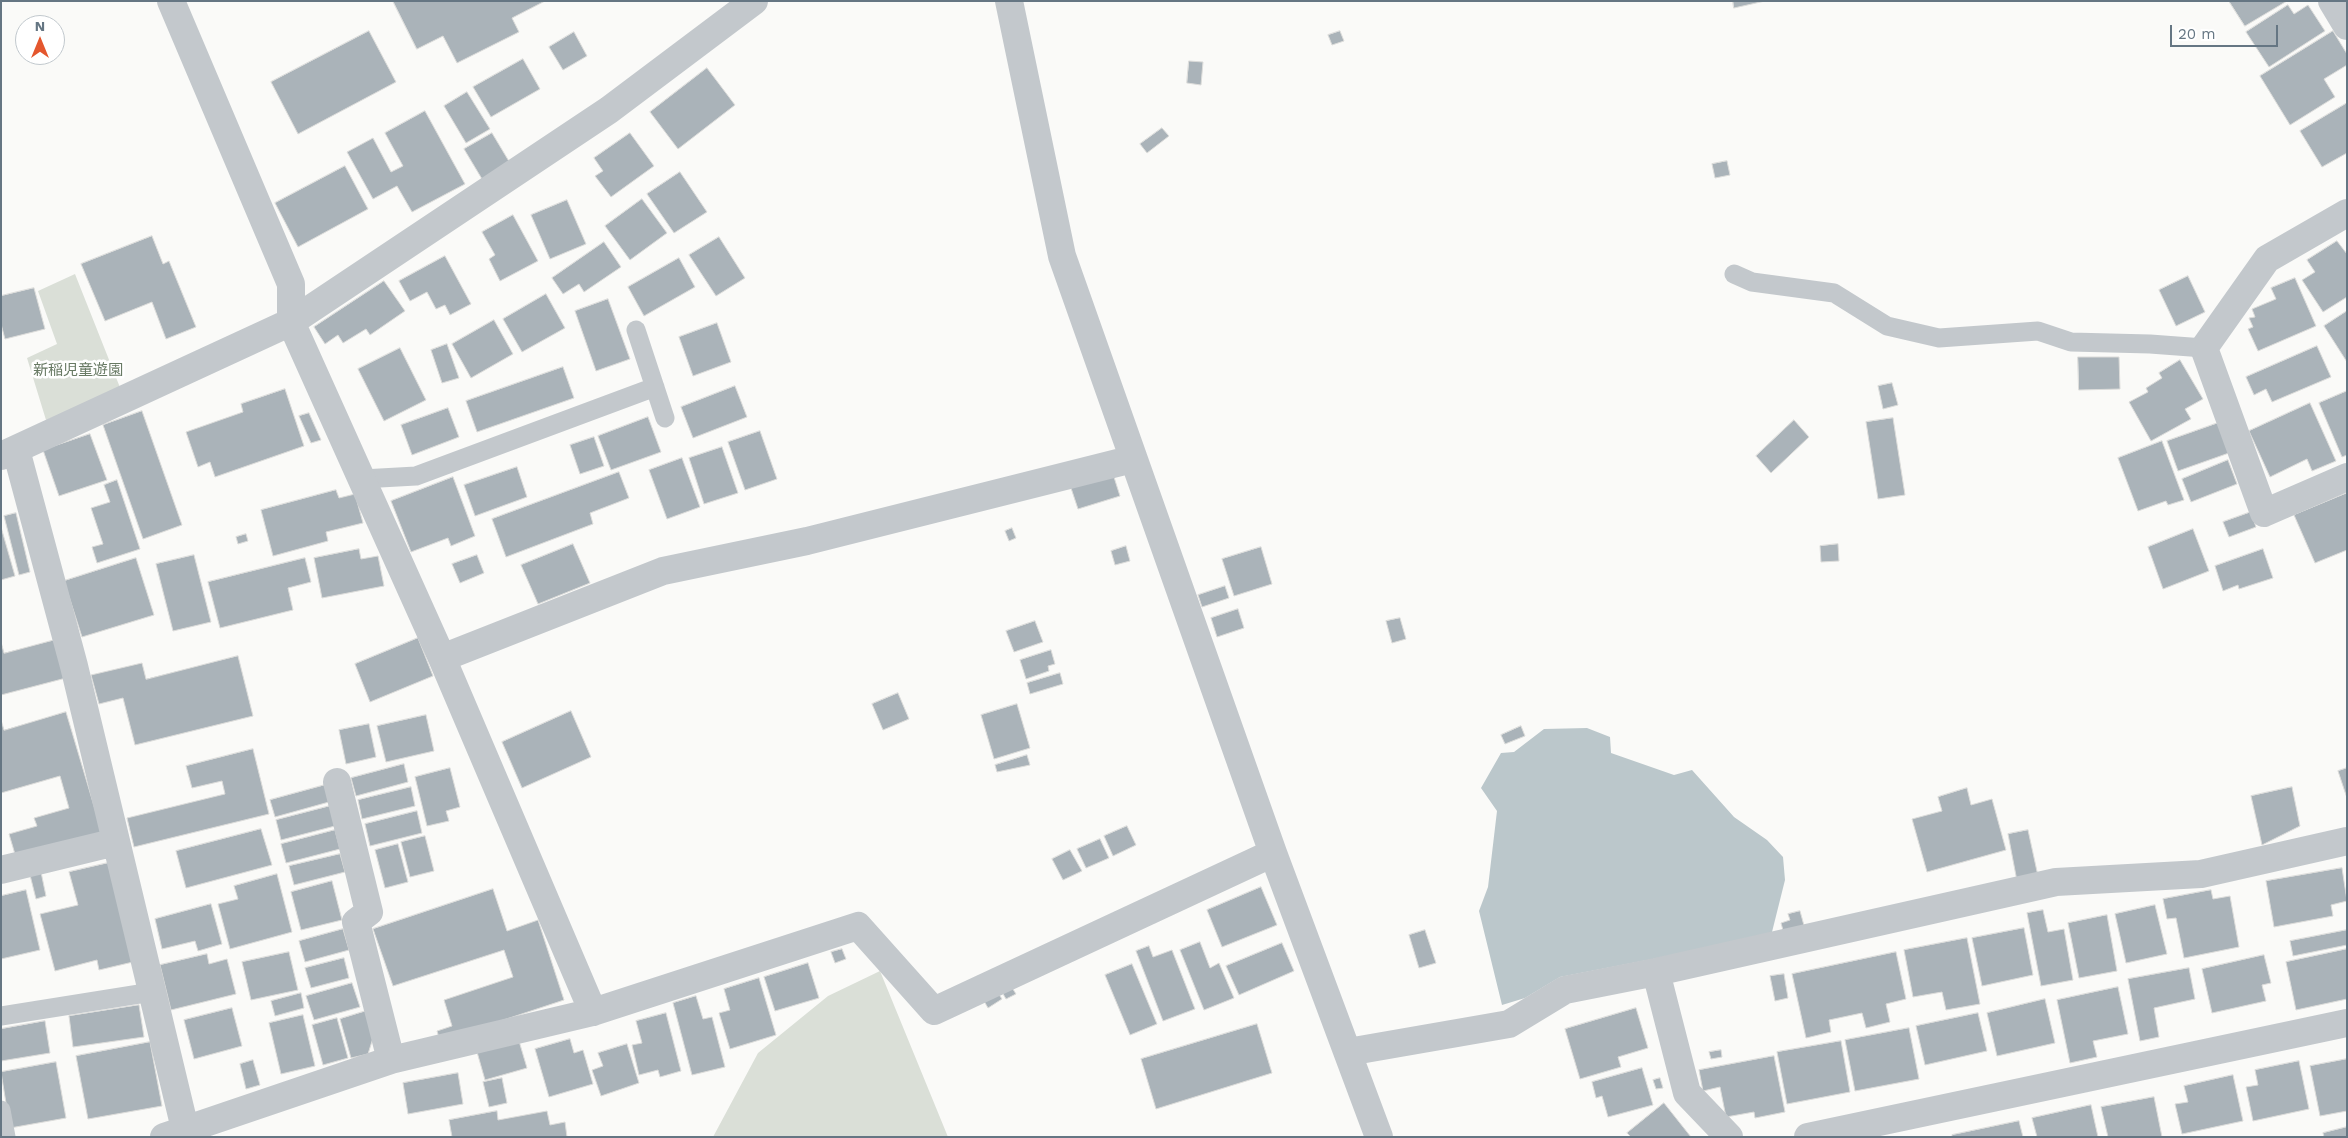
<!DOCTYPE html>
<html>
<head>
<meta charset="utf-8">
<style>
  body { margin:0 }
  #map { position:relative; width:2348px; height:1138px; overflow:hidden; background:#fafaf8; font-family:"Work Sans",sans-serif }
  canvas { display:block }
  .frame { position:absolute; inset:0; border:2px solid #657683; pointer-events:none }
  .north { position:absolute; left:15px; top:15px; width:50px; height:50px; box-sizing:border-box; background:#fff; border:1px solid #c1c8cd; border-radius:50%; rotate:0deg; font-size:14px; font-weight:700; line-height:20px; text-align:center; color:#657683 }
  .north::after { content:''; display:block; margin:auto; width:18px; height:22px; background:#e4572e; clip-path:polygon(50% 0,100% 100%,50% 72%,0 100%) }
  .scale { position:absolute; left:2170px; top:25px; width:108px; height:22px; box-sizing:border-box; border:2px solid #657683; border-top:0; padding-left:6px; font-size:15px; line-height:18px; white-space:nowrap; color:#657683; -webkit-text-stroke:4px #fff; paint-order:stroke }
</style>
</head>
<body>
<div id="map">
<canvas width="2348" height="1138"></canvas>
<div class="frame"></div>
<div class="north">N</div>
<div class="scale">20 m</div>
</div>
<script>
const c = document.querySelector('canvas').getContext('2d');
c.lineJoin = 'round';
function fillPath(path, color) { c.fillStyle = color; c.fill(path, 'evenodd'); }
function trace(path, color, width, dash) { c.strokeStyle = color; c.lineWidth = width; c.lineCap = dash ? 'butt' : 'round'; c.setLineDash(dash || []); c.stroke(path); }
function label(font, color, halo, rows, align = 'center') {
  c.font = font + ' "Work Sans","Noto Sans JP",sans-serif'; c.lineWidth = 5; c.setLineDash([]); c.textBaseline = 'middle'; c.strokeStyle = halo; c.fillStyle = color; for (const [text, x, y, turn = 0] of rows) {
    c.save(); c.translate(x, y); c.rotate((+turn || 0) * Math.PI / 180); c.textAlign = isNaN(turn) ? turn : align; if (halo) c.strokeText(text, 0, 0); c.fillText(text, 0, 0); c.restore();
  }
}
const green = new Path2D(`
  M75,274L121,390L46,420L27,358L57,344L38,291Z
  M880,971L948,1137H713L758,1053L828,996Z`);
const water = new Path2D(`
  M1587,728L1610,737L1611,753L1674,775L1692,770L1734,817L1767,840L1783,857L1785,880L1771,936L1560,977L1525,998L1502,1005L1479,911L1488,887L1497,811L1481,788L1501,753L1514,752L1544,729Z`);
const building = new Path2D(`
  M393,1H545L512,18L519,32L457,63L443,36L417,49Z
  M1733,1H1765L1734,8Z
  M2229,1H2287L2245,26Z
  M2288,5L2294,14L2308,5L2325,31L2269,67L2246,32Z
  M369,31L396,82L298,134L271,82Z
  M1340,31L1344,41L1332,45L1328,35Z
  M2333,31L2347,54V65L2324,79L2335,97L2290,125L2260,76Z
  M574,32L587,56L563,70L549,47Z
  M523,59L540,89L491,117L473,87Z
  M1189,61L1203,62L1201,85L1187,83Z
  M707,68L735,105L678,149L650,112Z
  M467,92L490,129L466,143L444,106Z
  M2347,103V153L2322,167L2300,131Z
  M425,111L465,184L412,212L397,186L373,199L347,152L373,138L391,172L403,166L385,133Z
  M1162,128L1169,136L1147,153L1140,144Z
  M492,133L510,163L482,179L464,149Z
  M630,133L654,166L611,197L595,176L603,171L594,158Z
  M1727,161L1730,175L1715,178L1712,164Z
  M345,166L368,209L298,247L275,203Z
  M680,172L707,212L674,233L647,194Z
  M642,199L667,233L630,260L605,226Z
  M567,200L586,244L550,259L531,215Z
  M513,215L538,261L500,281L489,259L495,255L482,232Z
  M152,236L163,264L169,261L196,327L166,339L152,302L105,321L81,264Z
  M719,237L745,278L716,296L689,255Z
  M2337,241L2347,254V297L2323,312L2302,280L2315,272L2307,260Z
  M604,242L621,267L584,292L579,284L563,294L552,278Z
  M445,256L471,304L450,315L445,305L436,309L427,292L410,301L399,281Z
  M679,258L695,287L644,316L628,287Z
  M2188,276L2205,312L2176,326L2159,290Z
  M2295,278L2316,326L2258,351L2248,329L2253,327L2249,318L2255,317L2252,309L2276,299L2271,288Z
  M384,281L405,311L370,335L366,329L343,343L338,335L325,344L314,327Z
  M34,288L45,329L5,339L1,324V296Z
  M546,294L565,328L522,352L503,319Z
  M608,299L630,359L596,371L575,311Z
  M2347,311V362L2324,326Z
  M494,320L513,354L471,378L452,344Z
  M717,323L731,362L693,376L679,337Z
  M447,344L459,378L442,383L431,350Z
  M2317,346L2331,377L2272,402L2266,389L2254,395L2246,377Z
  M400,348L426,400L384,421L358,369Z
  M2078,357H2119L2120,389L2079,390Z
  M2180,360L2203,399L2185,409L2191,419L2151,441L2129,402L2148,392L2146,388L2162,378L2159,373Z
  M563,367L574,398L477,432L466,401Z
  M1892,383L1898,405L1883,409L1878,386Z
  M735,386L747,417L693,438L681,407Z
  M285,389L304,446L215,477L210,462L198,467L186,432L243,412L241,404Z
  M2347,391V455L2342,457L2319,403Z
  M2310,403L2336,461L2312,471L2307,459L2270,477L2249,431Z
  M448,408L459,437L412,455L401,425Z
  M142,411L182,525L143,539L103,425Z
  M309,413L321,440L311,443L299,416Z
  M648,417L661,452L611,470L598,436Z
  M1893,418L1905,495L1878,499L1866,422Z
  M1794,420L1809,437L1771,473L1756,456Z
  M2218,423L2229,453L2178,471L2167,441Z
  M760,431L777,479L745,490L728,442Z
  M90,434L107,480L59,496L43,450Z
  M594,437L604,466L580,474L570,445Z
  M2162,441L2184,500L2168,505L2166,501L2138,511L2118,458Z
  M722,447L738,493L704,504L689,458Z
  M682,458L700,507L667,519L649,470Z
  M2228,460L2237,484L2191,502L2182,479Z
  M517,467L527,497L475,516L464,485Z
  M619,472L629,498L590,513L593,524L506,557L492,519Z
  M1113,474L1120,496L1078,509L1071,488Z
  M453,477L475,536L451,546L448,538L411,552L391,501Z
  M117,480L140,549L97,563L92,547L103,544L91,508L110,502L104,485Z
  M336,490L339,498L355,494L363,523L326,532L328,541L273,556L261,510Z
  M2347,493V550L2315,563L2294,515Z
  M2251,512L2256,527L2229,537L2223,522Z
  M16,513L30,572L19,575L4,516Z
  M1,527L15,576L1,580Z
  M1012,528L1016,538L1009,541L1005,531Z
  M2193,529L2209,571L2163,589L2148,547Z
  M246,534L248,541L238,544L236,537Z
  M573,544L590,583L538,604L521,565Z
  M1838,544L1839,561L1821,562L1820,546Z
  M1126,546L1130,561L1115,565L1111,551Z
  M1261,547L1272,584L1234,596L1222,559Z
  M359,549L361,559L378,556L384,586L322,598L314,558Z
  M2263,549L2273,578L2239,589L2238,585L2223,591L2215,566Z
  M194,555L211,622L173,631L156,564Z
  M477,555L484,573L460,583L452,564Z
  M136,558L154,615L82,637L64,581Z
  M305,558L311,582L288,588L293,610L220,628L208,582Z
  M1225,586L1229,598L1202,607L1198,595Z
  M1238,609L1244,628L1217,637L1211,618Z
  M1400,618L1406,639L1392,643L1386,621Z
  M1035,621L1043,642L1014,652L1006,631Z
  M418,638L433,676L370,702L355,664Z
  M55,640L66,678L1,695V642L4,653Z
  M1051,650L1055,664L1048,666L1049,671L1026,679L1020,660Z
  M238,656L253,716L135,745L123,698L99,704L91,675L142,663L146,679Z
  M1060,673L1063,684L1030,694L1027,683Z
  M898,693L909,719L883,730L872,704Z
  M1017,704L1030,748L994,759L981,715Z
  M571,711L591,757L522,788L502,742Z
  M66,712L103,836L17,861L9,834L37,826L34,818L69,808L60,776L1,793V720L4,730Z
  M426,715L434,751L386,762L377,726Z
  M369,724L376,757L346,764L339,730Z
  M1521,726L1525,736L1505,744L1501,735Z
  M253,749L269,814L134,847L127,818L225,794L222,781L192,788L186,766Z
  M1027,755L1030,765L997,772L995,765Z
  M404,764L408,782L356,796L351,778Z
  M450,768L460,807L446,811L449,821L427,826L415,777Z
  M2347,768V798L2338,771Z
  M325,785L329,802L275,817L270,800Z
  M411,787L415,806L362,819L358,800Z
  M2292,787L2300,826L2262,845L2251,796Z
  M1967,788L1971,805L1992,799L2006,850L1927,872L1912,819L1942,811L1938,797Z
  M330,806L335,826L281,840L276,820Z
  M417,811L422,833L370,846L365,824Z
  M1127,826L1136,845L1113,856L1104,836Z
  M261,829L272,865L186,888L176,851Z
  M335,830L340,849L286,863L281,844Z
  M2028,830L2038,876L2017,881L2008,834Z
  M425,836L434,871L410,877L401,842Z
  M1100,839L1109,858L1086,868L1077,849Z
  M398,844L408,882L385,888L375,850Z
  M1070,850L1082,871L1063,880L1052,859Z
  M340,854L345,872L294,885L289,866Z
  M108,863L133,962L99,970L97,960L55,971L40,914L78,905L69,872Z
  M2342,868L2347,901L2331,905L2333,916L2274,927L2266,881Z
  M41,872L46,896L36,899L30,875Z
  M277,874L292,932L230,949L218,904L238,899L234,886Z
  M332,881L342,920L301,930L291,892Z
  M1261,887L1277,925L1222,947L1207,910Z
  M493,889L507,931L538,920L564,1000L440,1041L437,1031L452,1026L444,1000L513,977L504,950L393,986L373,929Z
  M26,890L40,950L1,959V896Z
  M2211,890L2213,899L2230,896L2239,947L2184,958L2176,918L2167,919L2163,899Z
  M211,904L222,944L198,951L195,941L162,949L155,919Z
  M2155,905L2167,954L2126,963L2115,914Z
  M2043,910L2048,932L2064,929L2073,980L2041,986L2027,913Z
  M1800,911L1805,929L1784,934L1781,923L1790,920L1788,914Z
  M2107,915L2117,971L2079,978L2068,923Z
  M2024,928L2033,975L1982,986L1972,938Z
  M343,929L349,950L305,962L299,941Z
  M1425,930L1436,963L1419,968L1409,935Z
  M2347,930V945L2293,956L2290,941Z
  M1967,938L1980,1004L1946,1010L1942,992L1913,997L1904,950Z
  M1200,942L1210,968L1219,963L1234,998L1204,1010L1180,950Z
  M1282,943L1294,971L1239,995L1226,966Z
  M1149,946L1153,957L1172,950L1195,1009L1163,1021L1136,951Z
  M842,949L846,959L835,963L831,952Z
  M2347,949V999L2296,1010L2286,962Z
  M289,952L298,990L251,1000L242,962Z
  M1896,952L1906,999L1886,1004L1890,1022L1866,1028L1862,1013L1829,1020L1831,1032L1806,1038L1792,974Z
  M207,954L209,964L227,959L236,994L171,1010L160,965Z
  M2264,955L2271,983L2262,985L2266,1001L2212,1013L2202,969Z
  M344,958L349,978L311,988L305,968Z
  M808,963L819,998L775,1011L764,977Z
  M1132,964L1157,1024L1130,1035L1105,975Z
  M2189,968L2195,999L2154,1008L2159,1037L2140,1041L2128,979Z
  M1784,974L1788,998L1775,1001L1770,976Z
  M759,978L776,1035L730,1049L719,1013L730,1010L724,989Z
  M352,983L360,1007L314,1020L306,996Z
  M1011,986L1016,994L1006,999L1002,992Z
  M2118,987L2128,1034L2093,1041L2097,1057L2070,1063L2057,1000Z
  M301,993L304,1008L275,1016L271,1001Z
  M998,993L1002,999L988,1008L984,1001Z
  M696,996L703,1019L712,1017L725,1067L692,1075L673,1003Z
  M2045,999L2055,1043L1997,1056L1987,1013Z
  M139,1005L144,1037L73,1047L69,1016Z
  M232,1008L242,1046L194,1059L184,1020Z
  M1636,1008L1648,1048L1618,1057L1621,1067L1580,1079L1565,1029Z
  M366,1011L373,1038L368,1054L351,1058L340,1019Z
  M666,1013L681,1071L660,1077L658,1070L639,1075L632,1045L642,1043L636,1021Z
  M1978,1013L1987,1051L1925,1065L1916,1026Z
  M303,1015L315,1066L281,1074L269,1023Z
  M337,1018L348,1058L323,1065L312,1025Z
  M45,1021L50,1053L1,1061V1029Z
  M1257,1024L1272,1073L1156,1109L1141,1059Z
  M1909,1028L1919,1079L1855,1091L1845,1040Z
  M570,1039L574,1053L583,1050L593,1084L549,1097L535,1049Z
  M519,1041L527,1068L485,1080L477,1052Z
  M1841,1041L1850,1092L1787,1104L1777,1052Z
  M150,1042L162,1106L88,1119L76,1056Z
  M627,1044L639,1083L601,1096L592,1070L603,1066L598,1053Z
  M1721,1050L1722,1057L1711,1059L1709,1052Z
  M1774,1056L1785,1112L1755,1118L1754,1112L1726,1117L1720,1087L1703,1091L1699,1070Z
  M2347,1059V1111L2320,1116L2310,1066Z
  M253,1060L260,1085L246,1089L240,1064Z
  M2299,1061L2309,1109L2253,1121L2246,1087L2258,1085L2255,1070Z
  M56,1062L66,1118L10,1128L1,1072Z
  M1642,1068L1653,1105L1608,1117L1602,1096L1596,1098L1592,1082Z
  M458,1073L463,1104L408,1114L403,1083Z
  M2233,1075L2243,1121L2182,1134L2175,1104L2188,1102L2184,1086Z
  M502,1078L507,1103L489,1107L483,1082Z
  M1660,1078L1663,1088L1656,1089L1653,1080Z
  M2154,1097L2162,1137H2108L2101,1107Z
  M1664,1103L1691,1137H1631L1627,1133Z
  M2091,1105L2098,1137H2037L2032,1118Z
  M497,1111L498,1120L547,1111L550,1125L565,1122L567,1137H452L449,1120Z
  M2019,1121L2023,1137H1952V1135Z
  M2347,1127V1137H2324L2323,1133Z`);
const lane = new Path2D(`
  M1734,274L1752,282L1834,293L1887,326L1939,338L2038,331L2071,342L2150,344L2204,348
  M636,330L665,418
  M362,479L416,476L655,387
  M1,1016L152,992
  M1,1110L6,1137`);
const street = new Path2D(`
  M171,1L291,284V322L442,658L593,1012
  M1009,1L1062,256L1273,853L1379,1137
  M2332,1L2347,26
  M2347,213L2267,259L2204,348L2264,513L2347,477
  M16,450L74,666L187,1137
  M1,456L291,322L609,110L754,1
  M442,658L663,571L807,541L1133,459
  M337,782L369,912L356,922L391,1060
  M1,870L116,842
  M1656,972L1687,1093L1729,1137
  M1348,1052L1509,1024L1565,990L1656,972L2056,882L2201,874L2347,841
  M164,1137L391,1060L593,1012L858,926L934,1011L1273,853
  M1808,1137L2347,1023`);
const parkNames = [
  ["新稲児童遊園",78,371]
];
fillPath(green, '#dadfd7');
fillPath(water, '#bbc7cb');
fillPath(building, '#aab3b9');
trace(building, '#dcdcda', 1);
trace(lane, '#c3c8cc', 19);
trace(street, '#c3c8cc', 28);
label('15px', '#687a64', '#fff', parkNames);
</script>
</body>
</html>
